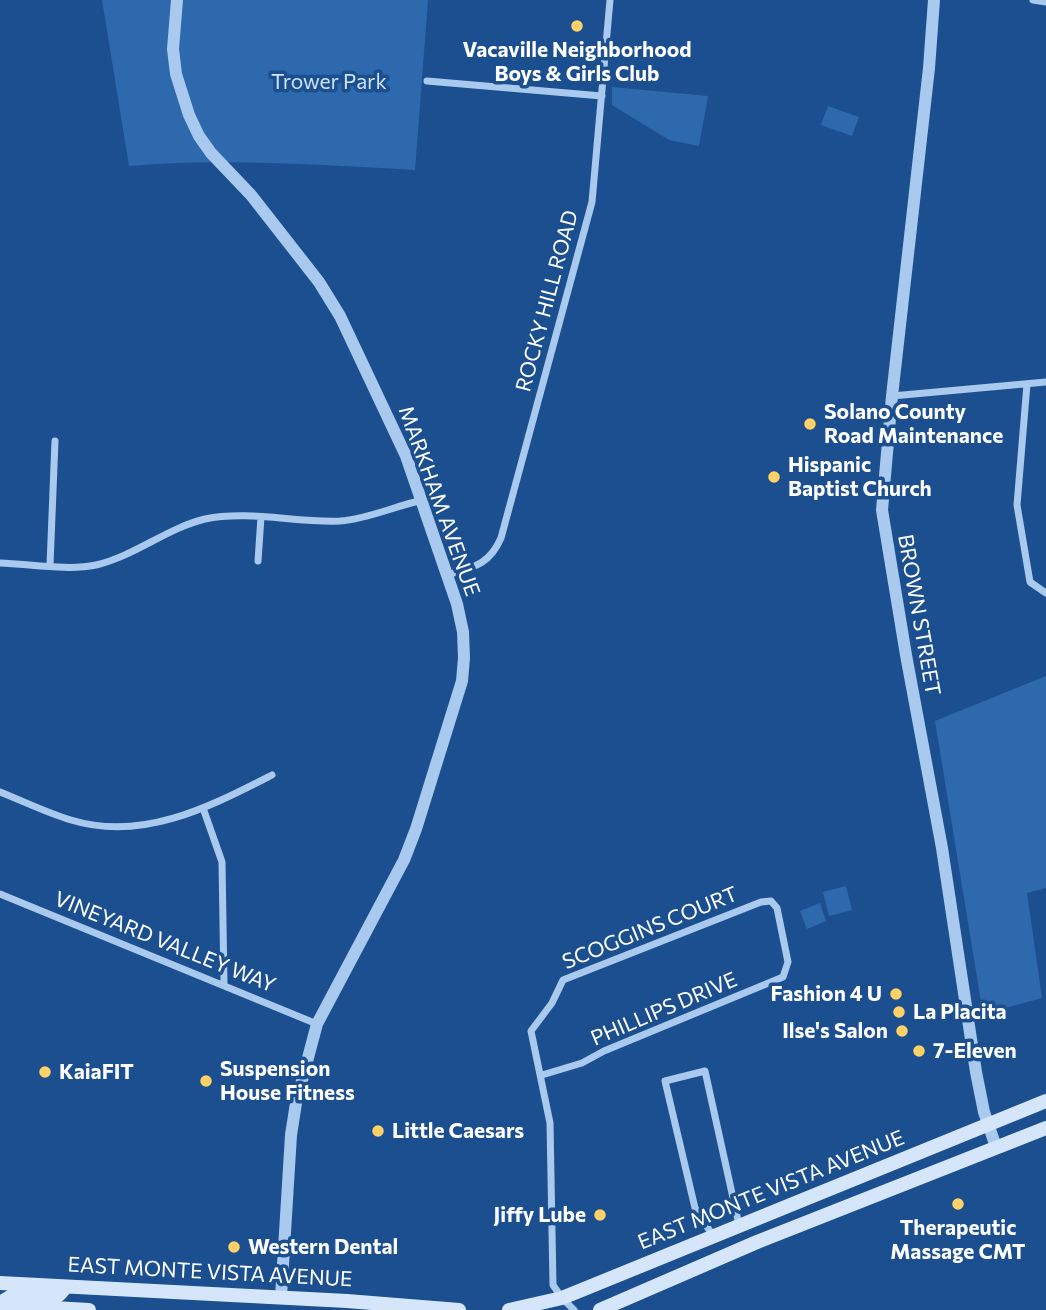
<!DOCTYPE html>
<html>
<head>
<meta charset="utf-8">
<style>
  body { margin:0 }
  canvas { display:block; background:#1b4f8f }
</style>
</head>
<body>
<canvas width="1046" height="1310"></canvas>
<script>
const c = document.querySelector('canvas').getContext('2d');
c.lineJoin = 'round';
function fillPath(path, color) { c.fillStyle = color; c.fill(path, 'evenodd'); }
function trace(path, color, width, dash) { c.strokeStyle = color; c.lineWidth = width; c.lineCap = dash ? 'butt' : 'round'; c.setLineDash(dash || []); c.stroke(path); }
function label(font, color, halo, rows, align = 'center') {
  c.font = font + ' Commissioner,sans-serif'; c.lineWidth = 7; c.setLineDash([]); c.textBaseline = 'middle'; c.strokeStyle = halo; c.fillStyle = color; for (const [text, x, y, turn = 0] of rows) {
    c.save(); c.translate(x, y); c.rotate((+turn || 0) * Math.PI / 180); c.textAlign = isNaN(turn) ? turn : align; if (halo) c.strokeText(text, 0, 0); c.fillText(text, 0, 0); c.restore();
  }
}
const green = new Path2D(`
  M102,0H428L415,170C319,165 224,158 129,166Z
  M612,87L708,96L699,146L669,140L612,105Z
  M828,106L859,117L852,136L821,125Z
  M1046,676V888L1027,893L1042,998L983,1014L935,721Z
  M846,886L852,910L829,916L823,892Z
  M820,903L826,921L807,929L800,911Z`);
const minor = new Path2D(`
  M1033,0L1046,2
  M427,81L602,96
  M1027,384L1017,505L1030,582L1046,593
  M892,396L1046,382
  M258,561L261,517
  M0,563C30,564 68,571 96,565C135,556 167,528 205,519C249,510 296,523 340,521C368,519 395,506 423,500
  M50,565L55,441
  M447,575C474,567 489,565 501,538L592,202L610,0
  M0,792C23,801 47,813 71,820C143,842 209,807 272,775
  M203,808L222,862L224,984
  M0,894L317,1024
  M542,1075L582,1063L604,1051L783,977L788,962L777,908L771,901L761,902L563,980L552,1003L531,1031L550,1123L553,1285L562,1298L574,1310
  M713,1236L695,1208L665,1081L705,1071L739,1225`);
const tertiary = new Path2D(`
  M177,0L173,49L176,74L189,115L199,136L211,153L251,195L319,282L340,316L406,456L457,604L463,632L464,658L462,681L416,829L404,860L317,1024L296,1103L291,1135L281,1297
  M934,0L929,68L892,396L882,510L906,655L942,848L976,1072L984,1112L996,1147`);
const secondary = new Path2D(`
  M0,1283L347,1301L459,1310
  M0,1303L15,1294L59,1295L66,1287
  M0,1305L89,1310
  M509,1310L562,1298L1046,1101
  M600,1310L757,1242L1046,1128`);
const markers = [
  [577,26,7,"#ffd166"],
  [810,424,7,"#ffd166"],
  [774,477,7,"#ffd166"],
  [896,994,7,"#ffd166"],
  [899,1012,7,"#ffd166"],
  [902,1031,7,"#ffd166"],
  [919,1051,7,"#ffd166"],
  [45,1072,7,"#ffd166"],
  [206,1081,7,"#ffd166"],
  [378,1131,7,"#ffd166"],
  [958,1204,7,"#ffd166"],
  [600,1215,7,"#ffd166"],
  [234,1247,7,"#ffd166"]
];
const poiNames = [
  ["Vacaville Neighborhood",577,50,"center"],
  ["Boys & Girls Club",577,74,"center"],
  ["Solano County",824,412],
  ["Road Maintenance",824,436],
  ["Hispanic",788,465],
  ["Baptist Church",788,489],
  ["Fashion 4 U",882,994,"right"],
  ["La Placita",913,1012],
  ["Ilse's Salon",888,1031,"right"],
  ["7-Eleven",933,1051],
  ["Suspension",220,1069],
  ["House Fitness",220,1093],
  ["KaiaFIT",59,1072],
  ["Little Caesars",392,1131],
  ["Jiffy Lube",586,1215,"right"],
  ["Therapeutic",958,1228,"center"],
  ["Massage CMT",958,1252,"center"],
  ["Western Dental",248,1247]
];
const parkNames = [
  ["Trower Park",329,82]
];
const streetNames = [
  ["ROCKY HILL ROAD",547,301,-75],
  ["MARKHAM AVENUE",439,501,70],
  ["BROWN STREET",919,615,80],
  ["SCOGGINS COURT",650,928,-22],
  ["VINEYARD VALLEY WAY",165,942,22],
  ["PHILLIPS DRIVE",664,1009,-23],
  ["EAST MONTE VISTA AVENUE",771,1190,-22],
  ["EAST MONTE VISTA AVENUE",210,1272,3]
];
fillPath(green, '#2e69ad');
trace(minor, '#a9c9ee', 7);
trace(tertiary, '#a9c9ee', 12);
trace(secondary, '#d6e6fa', 14);
for (const [x, y, r, color] of markers) { const dot = new Path2D(); dot.arc(x, y, r, 0, 2 * Math.PI); c.fillStyle = color; c.fill(dot); trace(dot, '#1b4f8f', 2.5); }
label('bold 21px', '#fff', '#1b4f8f', poiNames, 'left');
label('21px', '#cfe3fa', '#1b4f8f', parkNames);
label('21px', '#fff', '#1b4f8f', streetNames);
</script>
</body>
</html>
